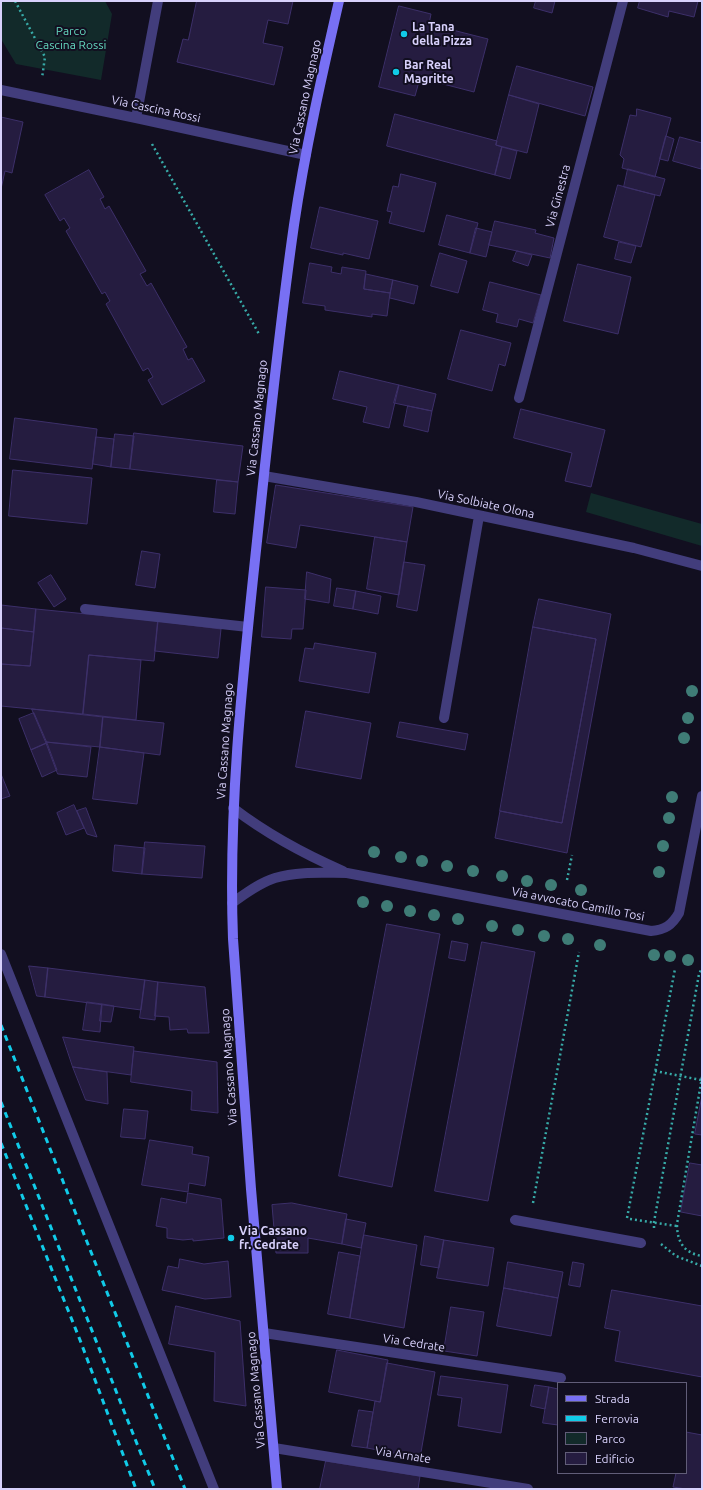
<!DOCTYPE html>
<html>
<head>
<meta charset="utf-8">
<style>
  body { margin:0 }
  #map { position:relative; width:703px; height:1490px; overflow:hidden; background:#120f20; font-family:Ubuntu,sans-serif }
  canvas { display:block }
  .frame { position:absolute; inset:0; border:2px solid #d8d1fc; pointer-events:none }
  .legend { position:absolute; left:557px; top:1382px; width:130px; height:92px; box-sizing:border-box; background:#120f20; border:1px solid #615d78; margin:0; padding:5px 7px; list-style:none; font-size:12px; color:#d8d1fc }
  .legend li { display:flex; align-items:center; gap:8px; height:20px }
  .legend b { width:20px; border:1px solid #615d78 }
</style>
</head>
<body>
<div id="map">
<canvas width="703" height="1490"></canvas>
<div class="frame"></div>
<ul class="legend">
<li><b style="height:5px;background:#7870f4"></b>Strada</li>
<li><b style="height:5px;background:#11cbe8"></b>Ferrovia</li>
<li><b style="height:11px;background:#122a2a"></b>Parco</li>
<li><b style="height:11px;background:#251c40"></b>Edificio</li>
</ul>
</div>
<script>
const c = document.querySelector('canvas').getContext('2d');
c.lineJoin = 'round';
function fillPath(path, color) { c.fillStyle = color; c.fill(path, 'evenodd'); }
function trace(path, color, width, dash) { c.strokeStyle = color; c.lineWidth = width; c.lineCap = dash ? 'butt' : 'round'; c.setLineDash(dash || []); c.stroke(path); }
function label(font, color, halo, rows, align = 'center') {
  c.font = font + ' Ubuntu,sans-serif'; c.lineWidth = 4; c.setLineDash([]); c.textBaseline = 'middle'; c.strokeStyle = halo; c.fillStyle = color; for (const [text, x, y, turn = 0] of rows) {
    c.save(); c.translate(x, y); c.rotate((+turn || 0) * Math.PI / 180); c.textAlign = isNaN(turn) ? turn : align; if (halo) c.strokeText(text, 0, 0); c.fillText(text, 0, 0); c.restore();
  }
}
const green = new Path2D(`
  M1,1H105L112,14L101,80L16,64L1,39Z
  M591,493L702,524V546L586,512Z`);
const building = new Path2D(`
  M197,1H293L288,24L268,20L263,43L283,47L274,85L177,62L183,39L188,40Z
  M536,1H555L552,13L534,8Z
  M640,1H698L694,17L669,11L668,17L638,8Z
  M399,6L431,14L429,24L488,39L474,92L420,78L415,96L379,87Z
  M517,66L593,87L585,116L509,95Z
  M509,95L539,104L527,153L496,145Z
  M637,109L671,118L655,177L622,168L624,159L620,155L630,115L636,116Z
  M395,114L497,141L496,145L502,147L495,175L387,146Z
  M1,117L23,122L12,173L5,171L1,189Z
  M666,136L674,139L668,161L660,159Z
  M680,137L702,143L701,169L673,161Z
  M502,147L517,151L510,179L495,175Z
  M628,169L665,179L660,196L624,187Z
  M89,170L104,197L100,199L105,209L109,206L146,271L140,274L147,286L151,283L187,347L183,349L188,360L192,358L205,381L162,405L148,380L153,377L148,368L143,371L106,304L110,301L105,292L102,294L66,231L70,228L64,218L60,221L45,195Z
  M401,174L436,183L424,232L389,223L392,212L387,211L393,186L398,187Z
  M618,185L655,195L641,247L604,237Z
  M320,207L378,221L369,259L343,253V255L311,248Z
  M447,215L478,223L470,253L439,245Z
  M495,221L536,230L535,233L554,238L550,258L489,245Z
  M476,228L492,232L486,257L470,253Z
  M619,242L636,246L631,263L615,259Z
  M517,251L532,255L528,266L513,261Z
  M440,253L467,261L458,293L431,286Z
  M310,263L332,267L331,272L341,274L342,267L366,271L364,289L390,293L387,316L372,314V317L325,310V306L303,303Z
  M578,264L631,277L618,334L564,321Z
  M366,274L393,280L390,293L364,289Z
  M393,280L418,286L414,304L390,298Z
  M490,282L541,295L533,323L519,319L517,327L496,322L498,314L483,310Z
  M461,330L511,343L505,366L499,364L492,391L448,379Z
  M340,371L399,385L389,428L363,422L367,407L333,399Z
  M399,385L436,394L432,411L394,403Z
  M408,406L432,411L428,432L404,426Z
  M521,409L605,430L591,487L565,481L572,453L514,438Z
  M15,418L97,429L92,469L10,459Z
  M134,433L243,446L238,482L130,469Z
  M115,434L134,436L130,469L111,467Z
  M96,437L114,439L111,467L93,464Z
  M13,470L92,478L87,524L9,516Z
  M217,480L238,482L235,514L214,512Z
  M276,485L413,507L407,542L300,525L296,548L267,543Z
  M375,537L407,542L399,595L367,589Z
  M142,551L160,554L155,588L136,585Z
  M404,562L425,565L417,611L397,607Z
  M307,572L331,579L329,603L305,599Z
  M51,575L66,599L54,607L38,583Z
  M266,587L306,590L303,629H292L291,639L262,637Z
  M337,588L356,591L353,609L334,606Z
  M356,591L381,596L378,614L353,609Z
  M539,599L611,614L567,853L495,838L500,811L562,823L596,639L533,627Z
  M1,605L36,609L34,632L1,628Z
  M36,609L158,621L154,661L89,655L83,714L1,706V664L30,666Z
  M158,621L221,629L218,658L155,651Z
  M533,627L596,639L562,823L500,811Z
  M1,628L34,632L30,666L1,664Z
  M315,643L376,653L369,693L299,681L305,648L313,649Z
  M89,655L141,660L136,720L83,714Z
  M32,709L103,717L100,747L46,742Z
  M306,711L371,723L361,779L296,767Z
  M34,713L47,743L31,750L19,719Z
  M103,717L164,723L160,755L100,747Z
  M400,722L468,734L465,750L397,737Z
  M46,742L91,747L87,777L58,774Z
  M47,743L57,770L42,777L31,750Z
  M100,747L144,753L137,804L93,799Z
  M1,774L10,796L1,799Z
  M74,805L84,828L66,835L57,813Z
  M86,808L97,837L87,834L77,811Z
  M145,842L205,846L202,878L142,874Z
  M115,845L145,848L142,874L113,871Z
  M387,924L440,934L392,1187L339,1176Z
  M452,941L468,944L465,961L449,958Z
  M482,942L535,952L488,1201L435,1191Z
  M29,966L48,968L45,997L37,996Z
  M48,968L145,980L141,1010L45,997Z
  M145,980L158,982L155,1020L140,1018Z
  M158,982L205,987L209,1033H188L187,1029L170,1030L169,1017L155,1016Z
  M87,1002L102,1004L100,1032L83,1030Z
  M102,1004L114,1006L111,1022L100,1021Z
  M63,1037L134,1047L131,1075L73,1067Z
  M134,1051L217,1062L218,1113L191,1110L192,1091L131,1082Z
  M73,1067L107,1072L108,1104L86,1100Z
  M702,1096V1135L695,1134Z
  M124,1109L148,1111L145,1139L121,1137Z
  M150,1140L193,1147L192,1154L209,1157L205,1186L189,1183L188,1192L142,1185Z
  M690,1163L702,1165V1216L681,1212Z
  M188,1193L221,1199L224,1238L193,1241V1239L183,1240L167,1238V1228L156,1226L161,1198L186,1203Z
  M292,1203L347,1214L342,1244L308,1238V1253H276L272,1205Z
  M346,1219L366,1223L361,1248L342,1244Z
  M364,1235L417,1245L404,1328L350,1318Z
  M425,1236L444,1240L439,1268L421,1265Z
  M444,1240L494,1248L488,1286L437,1278Z
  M339,1252L360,1256L350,1318L328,1314Z
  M180,1259L204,1264L228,1261L231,1297L205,1299L162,1290L168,1266L178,1268Z
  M508,1262L563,1272L558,1298L504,1288Z
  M573,1262L584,1264L580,1287L569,1285Z
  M504,1288L558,1298L551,1336L497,1326Z
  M612,1290L702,1306V1377L615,1361L620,1331L605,1328Z
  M176,1306L240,1321L246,1406L214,1401L215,1352L169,1344Z
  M451,1307L484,1312L477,1356L444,1351Z
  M337,1350L388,1360L380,1402L329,1392Z
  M387,1363L435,1372L420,1458L367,1448L375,1401L380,1402Z
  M441,1376L508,1385L501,1433L458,1426L462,1398L438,1395Z
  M535,1385L549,1387L545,1409L531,1406Z
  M549,1387L558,1389V1425L543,1423Z
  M359,1410L373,1412L367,1448L352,1446Z
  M686,1432L702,1435V1489H686L673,1487L676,1473H686Z
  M326,1461L420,1476L418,1489H320Z`);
const path = new Path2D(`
  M15,1L45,57L42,78
  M152,144L259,334
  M567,880L572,855
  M655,1071L701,1080
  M702,1077L677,1224C677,1242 684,1253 702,1256
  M533,1203L579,952
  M627,1218L675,969
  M630,1219L677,1226
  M654,1228V1222L699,974L702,968
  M661,1244L676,1256L702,1266`);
const lane = new Path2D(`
  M85,609L248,627
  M1,954L214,1489
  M515,1220L641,1243`);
const street = new Path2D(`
  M1,90L136,118L306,155
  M136,118L158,1
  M519,398L623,1
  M264,476L416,502L634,548L702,566
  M444,718L479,516
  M233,808C267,834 304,854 343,871
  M232,903C245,894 259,883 275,878C298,871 323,873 347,873L651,931C665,930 672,925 679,913L702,796
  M264,1333L561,1378
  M274,1448L528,1489`);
const secondary = new Path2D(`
  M277,1489L251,1189L233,939C228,806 243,673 257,541C268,435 279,330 294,225C305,150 322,75 339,1`);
const rail = new Path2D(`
  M1,1025L185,1489
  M1,1102L155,1489
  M1,1143L80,1340L136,1489`);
const trees = [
  [692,691],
  [688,718],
  [684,738],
  [672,797],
  [669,818],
  [663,846],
  [374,852],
  [401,857],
  [422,861],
  [447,866],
  [473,871],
  [659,872],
  [502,876],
  [527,881],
  [551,885],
  [581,890],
  [363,902],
  [387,906],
  [410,911],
  [434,915],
  [458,919],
  [492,926],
  [518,930],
  [544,936],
  [568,939],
  [600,945],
  [654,955],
  [670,956],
  [688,960]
];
const markers = [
  [404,34,4,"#11cbe8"],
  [396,72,4,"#11cbe8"],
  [231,1238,4,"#11cbe8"]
];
const poiNames = [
  ["La Tana",412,27],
  ["della Pizza",412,41],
  ["Bar Real",404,65],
  ["Magritte",404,79],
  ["Via Cassano",239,1231],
  ["fr. Cedrate",239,1245]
];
const parkNames = [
  ["Parco",71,31],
  ["Cascina Rossi",71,45]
];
const streetNames = [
  ["Via Cassano Magnago",305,97,-78],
  ["Via Cascina Rossi",156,109,12],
  ["Via Ginestra",558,196,-75],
  ["Via Cassano Magnago",257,418,-84],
  ["Via Solbiate Olona",486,504,12],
  ["Via Cassano Magnago",225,741,-86],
  ["Via avvocato Camillo Tosi",578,904,11],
  ["Via Cassano Magnago",229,1067,-94],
  ["Via Cedrate",414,1343,9],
  ["Via Cassano Magnago",256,1390,-95],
  ["Via Arnate",403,1455,9]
];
fillPath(green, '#122a2a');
fillPath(building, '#251c40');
trace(building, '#3d306a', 1);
trace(path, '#37aaa7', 2.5, [2, 3]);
trace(lane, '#423d7c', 10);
trace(street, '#423d7c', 10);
trace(secondary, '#7870f4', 10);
trace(rail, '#11cbe8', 3, [6, 5]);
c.fillStyle = '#3f7c76';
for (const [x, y] of trees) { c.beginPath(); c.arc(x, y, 6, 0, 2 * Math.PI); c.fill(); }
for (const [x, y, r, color] of markers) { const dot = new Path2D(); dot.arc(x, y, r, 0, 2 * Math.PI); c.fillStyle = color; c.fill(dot); trace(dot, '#120f20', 1.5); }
label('bold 12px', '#d8d1fc', '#120f20', poiNames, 'left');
label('12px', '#63d6bd', '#120f20', parkNames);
label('12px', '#d8d1fc', '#120f20', streetNames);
</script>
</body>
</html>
